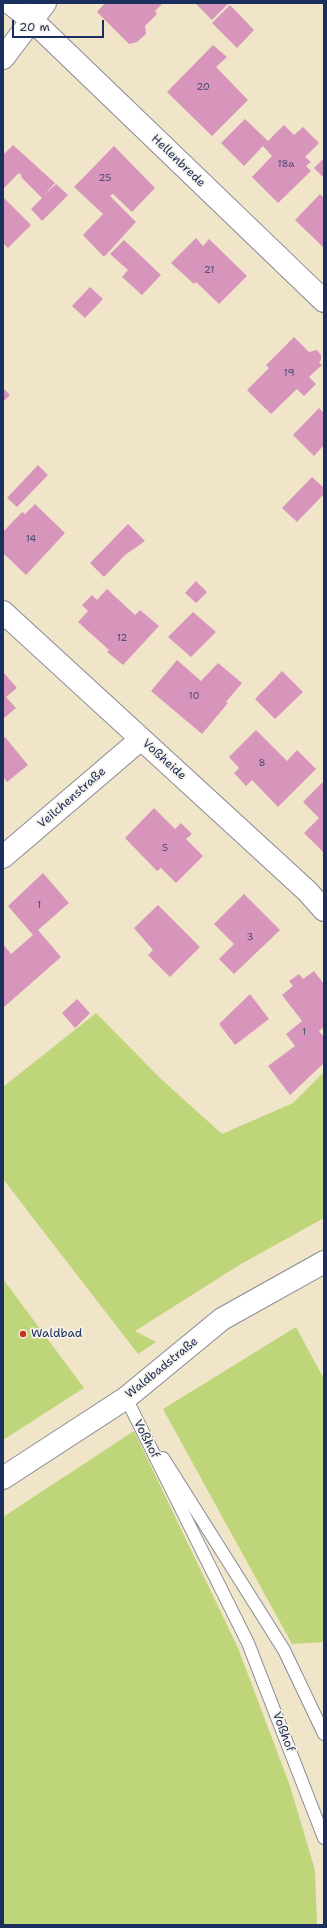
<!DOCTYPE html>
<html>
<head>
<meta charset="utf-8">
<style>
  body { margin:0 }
  #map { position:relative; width:327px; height:1928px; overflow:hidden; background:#f0e5c9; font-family:"Shantell Sans",sans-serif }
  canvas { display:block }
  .frame { position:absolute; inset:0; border:4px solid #1b2f5e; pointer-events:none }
  .scale { position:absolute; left:12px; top:20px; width:92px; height:18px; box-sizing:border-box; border:2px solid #1b2f5e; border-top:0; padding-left:5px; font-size:12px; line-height:14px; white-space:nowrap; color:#1b2f5e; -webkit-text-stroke:3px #f7f3e8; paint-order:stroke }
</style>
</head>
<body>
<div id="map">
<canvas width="327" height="1928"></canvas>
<div class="frame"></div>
<div class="scale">20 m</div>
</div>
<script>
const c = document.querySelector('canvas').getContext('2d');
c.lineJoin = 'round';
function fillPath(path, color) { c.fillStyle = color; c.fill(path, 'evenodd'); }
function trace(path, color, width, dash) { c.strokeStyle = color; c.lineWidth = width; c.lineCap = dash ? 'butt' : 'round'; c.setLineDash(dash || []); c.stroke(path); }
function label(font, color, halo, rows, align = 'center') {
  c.font = font + ' "Shantell Sans",sans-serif'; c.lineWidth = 3.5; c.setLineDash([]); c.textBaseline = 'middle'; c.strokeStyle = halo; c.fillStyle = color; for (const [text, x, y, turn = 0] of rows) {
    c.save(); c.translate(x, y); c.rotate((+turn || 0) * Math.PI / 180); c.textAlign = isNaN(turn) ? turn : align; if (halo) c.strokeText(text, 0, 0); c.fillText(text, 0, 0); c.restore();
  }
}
const green = new Path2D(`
  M96,1013L161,1079L222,1134L293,1103L324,1072V1218L241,1264L135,1331L156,1342L138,1354L3,1179V1087Z
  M3,1279L84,1388L3,1440Z
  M296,1327L324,1379V1642L292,1644L163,1409Z
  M134,1431L238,1648L290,1786L315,1870L317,1925H3V1517Z`);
const building = new Path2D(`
  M105,3H163L155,11L157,14L145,26L146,34L137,42L129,44L97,12Z
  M195,3H229L212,20Z
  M230,5L254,30L237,48L212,23Z
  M213,45L227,57L216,67L248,100L212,136L167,92Z
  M245,119L268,141L284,125L294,135L303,127L319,143L305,157L311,162L306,166L311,171L278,203L252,177L272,156L263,146L244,166L221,143Z
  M13,145L55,183L44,195L56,184L68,195L42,221L31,209L42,198L21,177L22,176L19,173L3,189V155Z
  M114,146L155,188L132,212L113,194L110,196L136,222L104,257L83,235L103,214L74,187Z
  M324,158V178L314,168Z
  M320,194L324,198V248L295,220Z
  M3,197L31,225L8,248L3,243Z
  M196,238L203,246L209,239L247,276L219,304L196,282L194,284L171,263Z
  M124,240L161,275L142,295L122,277L128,270L110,254Z
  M90,287L103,299L85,318L72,306Z
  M294,337L309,352L317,350L321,355V360L319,362L322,365L309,377L316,384L304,396L297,389L271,414L247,390L269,368L266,365Z
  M3,388L10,395L3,402Z
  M319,408L324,413V445L314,456L293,435Z
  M38,465L48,475L17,507L7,498Z
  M312,477L324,488V494L297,522L282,508Z
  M35,504L65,533L26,575L3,553V532L22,512L25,514Z
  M128,524L145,541L125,555L104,577L90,563Z
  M196,581L207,592L196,603L185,593Z
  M107,589L135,615L140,610L159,626L123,665L107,652L109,650L78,622L88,611L82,605L92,595L97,600Z
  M193,612L216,632L191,657L168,637Z
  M177,660L201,681L218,663L242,683L226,702L228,703L202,734L151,691Z
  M282,671L303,692L275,719L255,699Z
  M3,672L17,688L6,697L16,708L3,719Z
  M256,730L287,761L297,750L316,769L278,807L252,780L246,786L234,773L239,768L229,757Z
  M5,737L28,765L7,782L3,777V738Z
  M324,781V853L304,833L319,818L303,802Z
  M154,808L175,829L181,823L192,834L186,839L203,856L176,883L161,868L157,871L125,838Z
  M43,873L69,903L38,930L61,957L3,1008V944L11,954L33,935L8,906Z
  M244,894L280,930L234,974L219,959L234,944L214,924Z
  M158,905L200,947L170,977L148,955L153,950L134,928Z
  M314,971L324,984V1027L319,1031L324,1037V1063L290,1095L268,1066L295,1046L286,1034L302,1021L282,995L293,986L289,981L299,974L303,979Z
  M250,994L269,1019L235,1045L219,1024Z
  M77,999L90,1013L75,1028L62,1013Z`);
const lane = new Path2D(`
  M126,1398L248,1643L324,1838
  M163,1458L284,1650L324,1734`);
const street = new Path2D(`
  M10,3L32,20L324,301
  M3,58L45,3
  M3,612L307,891L324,910
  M3,857L141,739
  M3,1478L126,1398L222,1319L324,1262`);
const markers = [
  [23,1334,4,"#c8321e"]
];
const numberNames = [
  ["20",203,87],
  ["18a",286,164],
  ["25",105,178],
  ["21",209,270],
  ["19",289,373],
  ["14",31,539],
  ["12",122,638],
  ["10",194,696],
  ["8",262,763],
  ["5",165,848],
  ["1",39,905],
  ["3",250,937],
  ["1",304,1032]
];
const streetNames = [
  ["Hellenbrede",178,161,44],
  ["Voßheide",164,760,42],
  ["Veilchenstraße",72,798,-41],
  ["Waldbadstraße",162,1368,-39],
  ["Voßhof",146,1439,63],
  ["Voßhof",283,1732,69]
];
const poiNames = [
  ["Waldbad",31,1334]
];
fillPath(green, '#bfd579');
fillPath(building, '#d895bc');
trace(lane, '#868a94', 14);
trace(street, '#868a94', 24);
trace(lane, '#fff', 12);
trace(street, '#fff', 22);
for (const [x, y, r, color] of markers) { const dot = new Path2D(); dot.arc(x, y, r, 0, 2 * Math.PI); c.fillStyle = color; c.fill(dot); trace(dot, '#f7f3e8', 1.5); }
label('10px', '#4a4876', null, numberNames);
label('12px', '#1b2f5e', '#f7f3e8', streetNames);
label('12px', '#1b2f5e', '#f7f3e8', poiNames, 'left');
</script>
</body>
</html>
